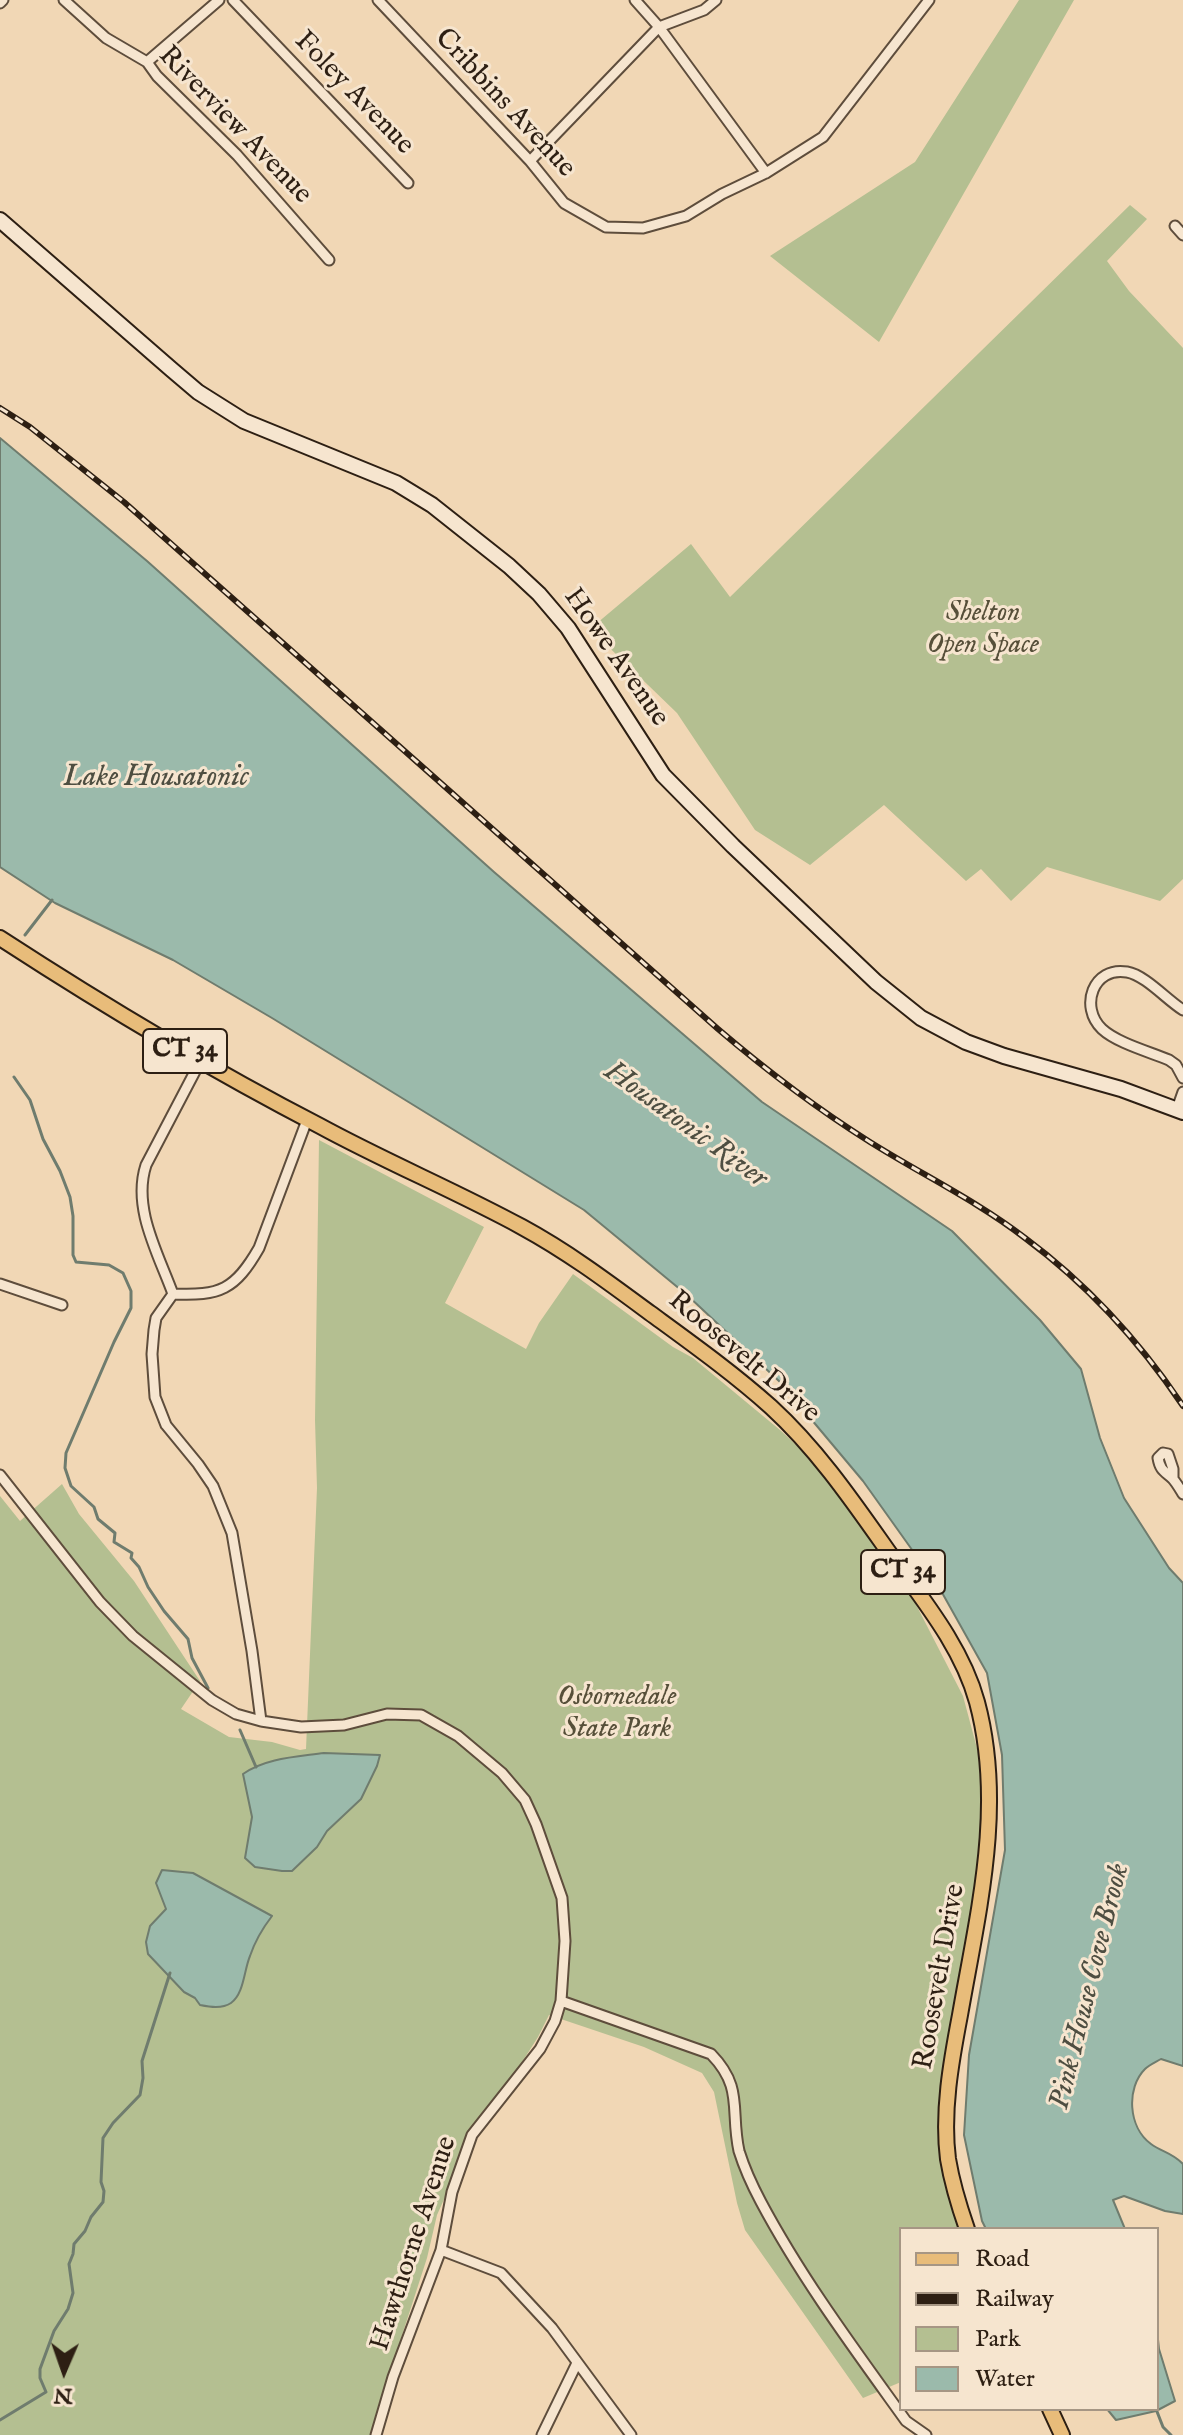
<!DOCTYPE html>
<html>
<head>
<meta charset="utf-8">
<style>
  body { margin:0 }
  #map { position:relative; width:1183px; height:2435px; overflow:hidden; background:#f1d7b5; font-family:"IM FELL English",serif }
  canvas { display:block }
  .legend { position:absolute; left:899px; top:2227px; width:260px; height:184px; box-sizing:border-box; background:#f6e5cf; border:2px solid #a69684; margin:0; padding:10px 14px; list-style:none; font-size:24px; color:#2d1f13 }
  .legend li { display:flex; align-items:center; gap:16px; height:40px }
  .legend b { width:40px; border:2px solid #a69684 }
  .north { position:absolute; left:24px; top:2331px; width:80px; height:80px; -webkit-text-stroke:6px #f6e5cf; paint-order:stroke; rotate:182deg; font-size:22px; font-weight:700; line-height:32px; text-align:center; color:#2d1f13 }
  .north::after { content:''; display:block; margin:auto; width:28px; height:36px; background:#2d1f13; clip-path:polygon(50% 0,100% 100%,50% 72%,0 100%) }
</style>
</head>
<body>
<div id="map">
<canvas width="1183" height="2435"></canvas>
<ul class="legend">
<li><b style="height:10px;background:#e8bc7a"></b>Road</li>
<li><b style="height:10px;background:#2d1f13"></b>Railway</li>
<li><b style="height:22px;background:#b4bf91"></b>Park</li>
<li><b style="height:22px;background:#9bbaab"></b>Water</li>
</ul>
<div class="north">N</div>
</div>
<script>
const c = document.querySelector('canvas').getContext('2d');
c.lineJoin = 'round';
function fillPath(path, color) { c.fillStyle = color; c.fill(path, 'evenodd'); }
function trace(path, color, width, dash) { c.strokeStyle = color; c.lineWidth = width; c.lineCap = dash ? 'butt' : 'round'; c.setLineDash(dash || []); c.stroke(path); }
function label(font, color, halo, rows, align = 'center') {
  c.font = font + ' "IM FELL English",serif'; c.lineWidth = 6; c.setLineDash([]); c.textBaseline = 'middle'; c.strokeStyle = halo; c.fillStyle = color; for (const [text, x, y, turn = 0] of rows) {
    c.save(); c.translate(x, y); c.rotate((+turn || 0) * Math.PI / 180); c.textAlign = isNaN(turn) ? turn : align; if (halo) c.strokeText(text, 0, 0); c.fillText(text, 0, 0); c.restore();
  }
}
const green = new Path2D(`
  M1019,0H1074L879,342L770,256L915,162Z
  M1130,205L1147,219L1107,261L1129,291L1183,348V879L1160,901L1047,867L1011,901L981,869L966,881L884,805L810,865L755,830L677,713L590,629L691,544L730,597Z
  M319,1140L484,1227L445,1303L526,1349L539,1323L573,1274L673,1347L693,1358L780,1430L808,1456L908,1589L963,1696L982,1767L986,1823L948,2115L962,2229H901V2382L863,2398L745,2230L737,2203L714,2092L702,2073L644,2047L549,2015L538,2037L466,2150L437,2215L427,2258L383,2394L373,2435H0V1496L20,1521L62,1484L79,1514L134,1581L200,1681L181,1709L229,1737L272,1742L300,1750L306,1749L317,1488L315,1420Z`);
const water = new Path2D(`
  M0,438L147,561L494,872L762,1102L952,1231L1040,1320L1081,1369L1100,1438L1124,1498L1169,1568L1183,1583V2066L1161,2059C1156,2062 1149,2065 1145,2069C1126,2088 1128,2127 1151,2144C1162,2152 1173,2153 1183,2164V2214L1165,2211L1124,2196L1113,2200L1125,2229H986L982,2221L964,2135L969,2055L1005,1850L1002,1755L987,1673L940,1589L863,1481L780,1382L687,1295L584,1210L272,1018L173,960L55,903L0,867Z
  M324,1753L380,1755L377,1766L361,1799L327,1831L317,1847L292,1871H282L255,1867L245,1858L252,1817L243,1774C266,1758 296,1757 324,1753Z
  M162,1870L193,1873L272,1916C262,1929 255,1941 250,1956C244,1970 244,1994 231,2003C222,2009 210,2007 200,2005L195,1998L184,1992L148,1954L146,1942L150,1926L166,1909L156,1883Z
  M1157,2330L1159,2349L1175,2401L1156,2411L1116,2420L1107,2409H1157Z`);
const stream = new Path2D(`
  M25,935L52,900
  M14,1077L30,1100L43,1139L60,1171L70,1197L73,1216V1255L76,1262L109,1265L123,1273L131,1291V1308L114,1342L66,1453L65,1468L71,1486L94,1507L98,1519L115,1533L114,1542L132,1553L131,1558L139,1567L148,1587L164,1611L188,1639L192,1658L208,1688
  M240,1730L256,1767
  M1156,2409L1163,2427L1171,2435
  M0,2420L46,2392L40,2378V2369L54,2331L68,2309L73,2293L69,2264L73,2254L74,2244L85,2231L91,2217L103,2202L104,2191L101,2182L103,2138L113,2123L140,2095L143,2078L142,2061L170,1973`);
const street = new Path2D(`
  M64,0L106,38L147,62L157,76L237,155L329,260
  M233,0L408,183
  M378,0L530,161L564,203L606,227L643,228L686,216L722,194L766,173L823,137L929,0
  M635,0L659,27L766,173
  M0,3L3,0
  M147,62L219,0
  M530,161L659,27L704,10L716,0
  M1175,226L1183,235
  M1183,1010C1167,1000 1145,975 1127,972C1093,966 1079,1007 1102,1029C1117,1043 1150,1052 1169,1060L1176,1065L1183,1078
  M201,1060L146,1165C132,1208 158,1253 173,1294L156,1318L154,1330L152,1354L155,1397L166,1425L198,1464L213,1486L232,1533L252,1651L261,1721
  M1177,1109L1183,1092
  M0,1284L62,1305
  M173,1294C220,1296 235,1290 259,1248L307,1120
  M0,1475L100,1602L133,1636L212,1700L236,1714L261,1721L301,1727L344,1725L387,1714L421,1715L458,1736L502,1773L525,1800L536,1824L562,1898L565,1941L561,2001L555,2021L540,2049L472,2135L452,2192L441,2250L393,2377L376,2435
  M1173,1478V1469L1168,1454L1163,1453L1158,1458C1160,1470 1164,1471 1172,1478C1176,1482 1180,1489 1183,1494
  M561,2001L711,2054C744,2088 730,2110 739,2151C744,2167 753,2187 761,2202C802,2279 855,2350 906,2421L926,2435
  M441,2250L501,2273L552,2328L631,2435
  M542,2435L577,2363`);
const secondary = new Path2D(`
  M0,220L171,369L198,392L244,421L396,483L432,505L509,566L539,594L568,628L663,775L733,846L876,982L921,1018L966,1042L1004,1056L1121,1089L1183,1112`);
const primary = new Path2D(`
  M0,938C103,1005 210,1069 320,1126C386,1162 456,1191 522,1227C568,1252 608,1282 650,1313C691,1343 733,1373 771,1407C818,1450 854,1503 890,1554C923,1600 962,1647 977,1702C1005,1806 978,1912 960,2015C951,2062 942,2112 948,2159C952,2183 959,2206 967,2229
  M1050,2409L1062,2435`);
const rail = new Path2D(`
  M0,408L30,427L124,502L718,1029C766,1070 816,1108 870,1142C921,1174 977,1201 1025,1238C1087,1284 1140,1342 1183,1406`);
const shields = [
  [185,1051,84],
  [903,1572,84]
];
const shieldNames = [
  ["CT 34",185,1051],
  ["CT 34",903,1572]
];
const streetNames = [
  ["Foley Avenue",353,94,46],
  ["Cribbins Avenue",504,104,47],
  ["Riverview Avenue",234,126,46],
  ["Howe Avenue",615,658,55],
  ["Roosevelt Drive",743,1358,40],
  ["Roosevelt Drive",941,1977,-80],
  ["Hawthorne Avenue",415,2244,-72]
];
const parkNames = [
  ["Shelton",983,614],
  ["Open Space",983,646],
  ["Osbornedale",617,1698],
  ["State Park",617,1730]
];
const waterNames = [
  ["Lake Housatonic",156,779],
  ["Housatonic River",685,1126,36],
  ["Pink House Cove Brook",1091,1987,-76]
];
fillPath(green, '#b4bf91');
fillPath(water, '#9bbaab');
trace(water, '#6f7c6e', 2);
trace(stream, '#6f7c6e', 3);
trace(street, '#5e4d3c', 13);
trace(secondary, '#2d1f13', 18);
trace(primary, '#2d1f13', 18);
trace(street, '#f6e5cf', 9);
trace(secondary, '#f6e5cf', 14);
trace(primary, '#e8bc7a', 14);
trace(rail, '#2d1f13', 6);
trace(rail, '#f6e5cf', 3, [9]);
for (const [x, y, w] of shields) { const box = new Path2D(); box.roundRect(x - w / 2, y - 22, w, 44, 6); c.fillStyle = '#f6e5cf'; c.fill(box); trace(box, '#2d1f13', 2); }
label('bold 26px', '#2d1f13', null, shieldNames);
label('28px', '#2d1f13', '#f6e5cf', streetNames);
label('italic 28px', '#564f39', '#f6e5cf', parkNames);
label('italic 30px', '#4e4e41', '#f6e5cf', waterNames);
</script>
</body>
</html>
